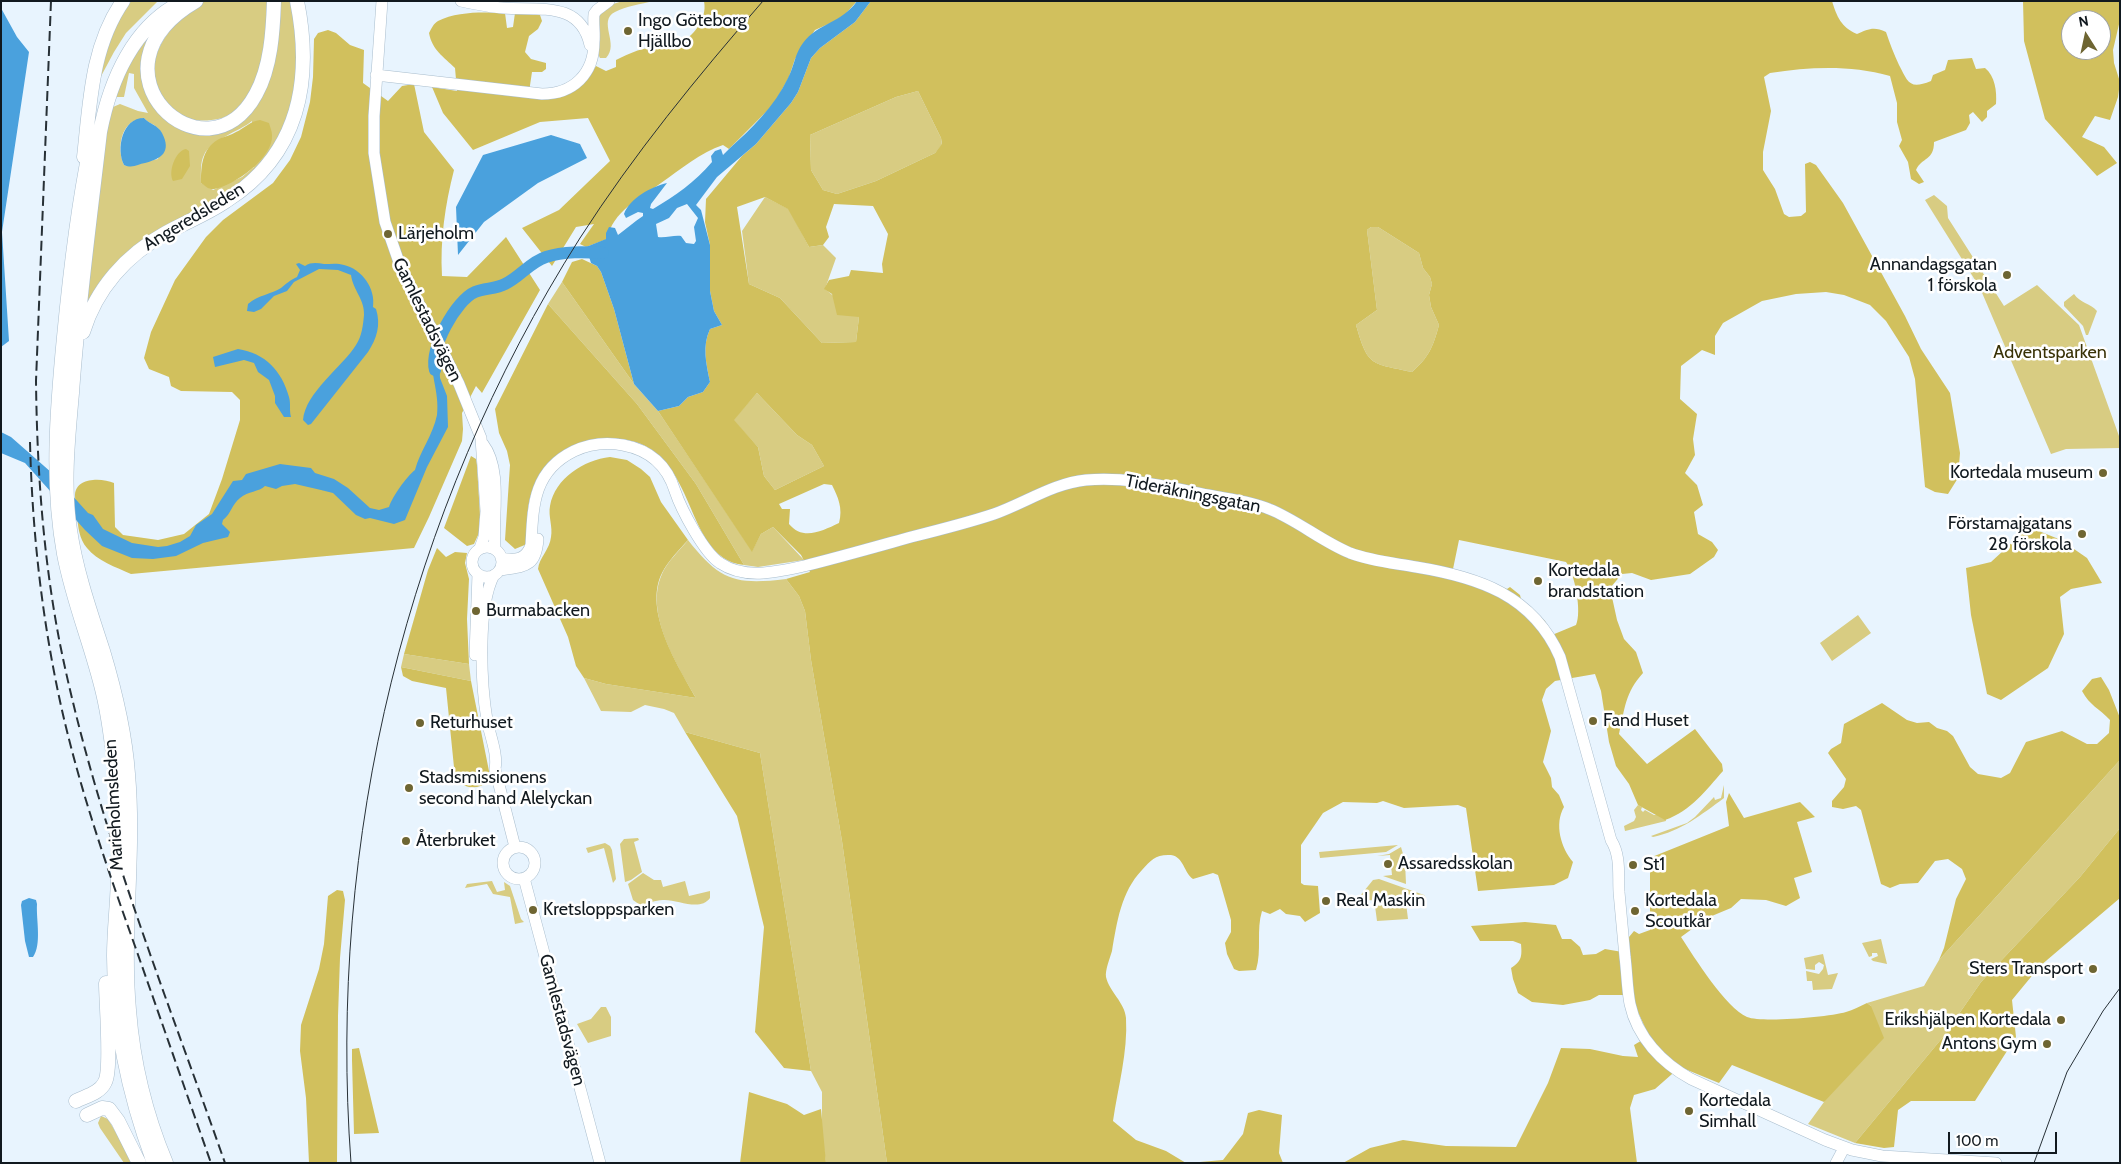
<!DOCTYPE html>
<html>
<head>
<meta charset="utf-8">
<style>
  body { margin:0 }
  #map { position:relative; width:2121px; height:1164px; overflow:hidden; background:#e8f4fe; font-family:Cabin,sans-serif }
  canvas { display:block }
  .frame { position:absolute; inset:0; border:2px solid #11191f; pointer-events:none }
  .north { position:absolute; left:2061px; top:10px; width:50px; height:50px; box-sizing:border-box; background:#fff; border:1px solid #a0a3a5; border-radius:50%; rotate:350deg; font-size:14px; font-weight:700; line-height:20px; text-align:center; color:#11191f }
  .north::after { content:''; display:block; margin:auto; width:18px; height:22px; background:#6e6532; clip-path:polygon(50% 0,100% 100%,50% 72%,0 100%) }
  .scale { position:absolute; left:1948px; top:1132px; width:109px; height:22px; box-sizing:border-box; border:2px solid #11191f; border-top:0; padding-left:6px; font-size:15px; line-height:18px; white-space:nowrap; color:#11191f; -webkit-text-stroke:4px #fff; paint-order:stroke }
</style>
</head>
<body>
<div id="map">
<canvas width="2121" height="1164"></canvas>
<div class="frame"></div>
<div class="north">N</div>
<div class="scale">100 m</div>
</div>
<script>
const c = document.querySelector('canvas').getContext('2d');
c.lineJoin = 'round';
function fillPath(path, color) { c.fillStyle = color; c.fill(path, 'evenodd'); }
function trace(path, color, width, dash) { c.strokeStyle = color; c.lineWidth = width; c.lineCap = dash ? 'butt' : 'round'; c.setLineDash(dash || []); c.stroke(path); }
function label(font, color, halo, rows, align = 'center') {
  c.font = font + ' Cabin,sans-serif'; c.lineWidth = 5; c.setLineDash([]); c.textBaseline = 'middle'; c.strokeStyle = halo; c.fillStyle = color; for (const [text, x, y, turn = 0] of rows) {
    c.save(); c.translate(x, y); c.rotate((+turn || 0) * Math.PI / 180); c.textAlign = isNaN(turn) ? turn : align; if (halo) c.strokeText(text, 0, 0); c.fillText(text, 0, 0); c.restore();
  }
}
const green = new Path2D(`
  M131,1H158L126,33L114,52L99,80C106,51 113,26 131,1Z
  M204,1H269C267,23 265,69 254,87C249,95 239,108 232,113C220,122 194,123 181,116C175,113 163,101 160,95C139,60 174,18 204,1Z
  M278,1H291C295,25 299,53 298,77C296,117 266,166 234,190C205,212 164,223 135,246C114,262 100,282 87,304L105,134L113,107L120,104L138,111L148,113L134,88V74L129,73L124,97H115C124,70 139,47 158,26L142,64V77L144,88L150,101L164,118L181,128L243,119L253,108ZM144,118C147,122 151,123 154,125C168,135 162,146 158,159L127,166L124,165C118,152 119,131 132,122C135,120 141,119 144,118ZM252,121L254,167L242,177L213,190L201,183C201,175 200,162 204,155C211,139 239,132 252,121Z
  M623,1H654C641,4 626,6 615,12C597,21 620,44 606,58H600L599,56L598,16L613,4Z
  M918,91L941,138L942,145L935,153L876,181L837,194L823,190L811,170L810,135L896,97Z
  M1934,195L1947,206L1948,218L2004,306L2037,285L2079,325L2119,436L2120,448L2066,449L2051,454L1980,288L1925,200Z
  M765,197L789,209L809,247L823,245L836,258L825,289L859,317L856,342L822,343L780,298L749,284L742,231Z
  M1371,227H1378L1419,253L1423,268L1430,277L1432,284L1429,295L1431,307L1439,325C1433,347 1429,357 1412,372C1371,363 1368,367 1356,325L1377,310L1367,230Z
  M562,282L634,384L658,411L752,551L761,534L773,527L804,560L758,567L744,565L696,484L637,404L548,304Z
  M2074,294C2080,303 2090,303 2097,311L2088,335H2086L2083,326L2064,306V302Z
  M757,393L797,435L812,445L824,466L775,490L764,476L758,447L733,420Z
  M688,540C720,581 736,585 786,579L799,596L805,611L811,660L842,841L887,1163H826L822,1135V1092L811,1071L760,753L685,732L674,713L664,709L645,705L631,712L601,711L584,678L606,684L696,698C677,665 644,613 662,574C667,562 679,551 688,540Z
  M1858,615L1871,633L1832,661L1820,643Z
  M404,654L469,664L471,681L401,667Z
  M2120,760V828L2080,877L1981,982L1943,1037L1855,1143L1808,1124L1824,1102L1871,1006L1867,1003L1924,986L1939,960Z
  M1724,785V798C1701,815 1681,831 1653,837L1651,836L1687,823L1695,817L1714,797L1715,800L1721,798Z
  M1638,805L1642,807L1641,810L1643,812L1645,810L1654,815H1665L1666,821L1625,831L1624,826L1634,821L1636,817L1634,810Z
  M638,838L639,840L634,842L642,872L631,880L625,882L620,844L624,839Z
  M605,843L610,846L612,850L616,879L613,883L604,848L588,853L586,848Z
  M1398,845L1386,852L1320,858L1319,852Z
  M1401,847L1405,861L1406,884L1383,876L1392,875L1390,855L1377,856L1389,854Z
  M643,873L654,880H661L663,887L685,881L689,896L710,891V898C700,912 677,899 663,900C655,900 648,904 640,905L633,900L628,884Z
  M1379,879L1424,895L1426,898L1390,901L1364,900L1360,896L1373,880Z
  M492,881L497,892L505,890L504,882L510,886L521,919L524,922L515,924L510,897L493,894L487,884L465,888L467,884Z
  M1406,903L1408,919L1377,921L1375,906Z
  M1881,939L1887,964L1873,961L1871,959L1878,956L1877,953H1872V956L1869,957L1862,943Z
  M1823,954L1828,975L1838,973L1832,989L1813,990L1812,981H1807L1806,971L1819,974L1823,969L1824,965L1819,962L1815,965V970L1806,969L1804,958Z
  M601,1007H606L611,1017V1036L588,1043L577,1024L591,1019Z
  M101,1116L108,1119L134,1163H124L100,1128L98,1123Z`);
const forest = new Path2D(`
  M704,1H857L842,18L815,30L795,59L789,77L774,104L729,149L723,145C700,153 681,169 661,183C639,199 613,211 607,239L586,247L580,244L594,224L576,227L552,266L522,228L559,210L610,161L588,118L540,122L473,150L443,113L432,87L457,91L455,68C444,57 432,50 429,33C431,29 434,23 438,21C457,11 484,12 505,13L507,28L513,27L515,13L540,15L542,21L538,29L529,36L525,52L531,59L546,63V69L542,72H532L529,92L551,94L587,80L596,66L606,71L616,67V60C633,51 654,43 673,48C690,39 708,22 704,1Z
  M871,1H1832C1837,17 1841,27 1857,34C1868,29 1874,26 1886,32C1890,44 1894,54 1899,65C1908,82 1909,90 1931,81L1933,75L1945,70L1948,60L1972,58L1976,69L1985,68C1995,76 1997,91 1996,104L1987,111V117L1982,122L1973,112L1969,115L1970,123L1966,130L1934,142C1934,161 1922,157 1916,170L1924,182L1919,184L1911,179L1908,162L1899,146L1902,140L1897,122V103L1890,76C1850,65 1811,67 1770,73L1764,77L1771,111L1763,152V170L1775,189L1784,214L1789,217L1801,216L1806,212L1805,164L1810,162L1816,165L1843,203L1905,316L1921,349L1950,393L1960,453L1958,478L1948,494L1935,492L1925,487L1915,379L1909,357L1886,321L1870,305L1844,295L1826,292L1796,294L1762,301L1723,323L1715,336V355L1702,350L1681,366L1680,399L1697,414L1693,439L1695,455L1685,473L1697,485L1703,505L1694,512L1698,534L1712,542L1718,550L1714,557L1690,574L1651,580L1632,573L1622,574L1610,588L1617,620L1624,639L1636,652L1643,673C1625,693 1625,708 1619,734L1647,764L1695,729L1722,764L1723,771C1706,790 1691,811 1665,820L1638,805L1629,784L1616,766L1609,742L1601,691L1595,674L1555,681L1546,689L1542,700L1551,731L1543,762L1551,778L1552,787L1559,795L1564,807C1554,824 1561,848 1573,862L1568,878L1554,885L1478,891L1466,808L1458,805L1404,808L1383,801L1377,803L1343,802L1323,813L1301,845V883L1304,885L1318,886L1320,913L1305,922L1300,916L1286,914L1280,909L1270,914L1262,911C1256,930 1262,950 1256,970L1239,971L1234,969L1227,954L1225,943L1231,932V920L1218,875L1213,873L1193,879C1184,873 1184,857 1171,855C1156,854 1151,860 1142,870C1121,892 1117,922 1112,951C1110,958 1105,970 1106,977C1109,991 1125,1003 1126,1018C1128,1052 1118,1087 1113,1121L1136,1140L1166,1151L1186,1163H887L842,841L811,660L805,611L799,596L786,579L810,572L801,555L773,527L761,534L752,552L658,411L679,406L688,397L703,392L710,382C706,363 702,346 710,329L722,325L714,311L710,291V245L705,222L706,199L742,156L756,144L791,103L798,92L811,58L820,48L855,22ZM918,91L941,138L942,144L935,153L876,181L837,194L823,190L811,170L810,135L896,97ZM765,197L788,209L809,247L823,245L829,237L826,227L834,204L873,206L888,234L882,264L883,273L851,270L849,276L829,280L824,289L832,294L837,315L859,317L856,342L822,343L780,298L749,284L737,207ZM1371,227H1378L1419,253L1423,268L1430,277L1432,284L1429,295L1431,307L1439,325C1433,347 1429,357 1412,372C1371,363 1368,367 1356,325L1377,310L1367,230ZM757,393L797,435L812,445L824,466L775,490L764,476L758,447L734,420ZM824,484L832,485C838,497 843,508 839,523C822,531 803,541 789,524L790,509H782L779,504ZM1459,540L1566,562C1575,574 1582,612 1576,625L1552,635L1545,621L1521,599L1520,595L1510,587L1507,589L1453,569Z
  M2023,1H2120V20L2113,50L2114,63L2120,82L2118,97L2110,120L2095,116L2082,137L2104,147L2117,163L2097,176L2045,119L2024,41ZM2071,20H2101V50H2071Z
  M328,30L336,33L350,45L364,50L363,83L388,101L402,86L414,84L424,132L454,170C445,205 440,240 442,276L467,277L506,237L540,290L482,393L476,386L462,413L463,429L462,441L429,517L414,548L131,574C116,567 97,561 87,548C79,539 78,526 77,515C76,508 75,501 75,495C76,477 102,478 114,483L115,527L123,535L158,540L184,534L209,514L222,479L240,420V400L232,392L181,391L171,386L169,377L149,369L144,358L151,332L175,280L206,237L223,220L273,183L290,160L301,137L310,102L313,77L314,39L318,33Z
  M260,120L269,123C270,127 272,131 272,135C274,157 234,186 214,189C209,190 205,186 201,183C201,165 202,147 221,138C226,136 231,135 236,132C245,128 250,121 260,120Z
  M186,149L189,151L190,166L182,179L173,181C168,172 175,151 186,149Z
  M582,259L597,266L601,272L614,309L634,384L562,282L572,262Z
  M548,304L637,404L696,484L744,565C674,557 705,424 594,440C586,442 576,443 569,448C563,452 539,478 535,484C526,502 527,525 527,544L515,549L505,540L510,465L507,451L499,433L495,409Z
  M471,456L476,459L477,465L480,515L479,533L474,544L467,546L444,528Z
  M610,457L627,460L641,469L650,477L661,502L688,540C679,550 668,561 662,573C643,611 678,666 696,698L606,684L584,678L576,666L568,637L538,569C539,558 550,549 551,537C553,527 548,516 550,506C555,478 584,460 610,457Z
  M2029,527L2061,540L2087,558L2102,583L2071,589L2060,597L2064,634L2048,668L2001,700L1987,694L1971,615L1966,568L1991,562Z
  M437,548L446,557L455,552L467,553L465,563L469,579L467,619L469,664L404,654L428,570Z
  M401,667L471,681L489,771V781C478,790 464,790 455,777L446,688L412,681L403,676Z
  M2101,677L2109,690L2120,718V760L1939,960L1944,948L1956,899L1966,879L1962,869L1948,859L1935,861L1918,883L1900,884L1890,888L1881,884L1861,810L1856,806L1843,809L1832,807V801L1844,787L1846,779L1828,753L1831,749L1841,743L1844,724L1882,703L1907,720L1917,723L1929,722L1937,728L1947,731L1953,736L1970,767L1978,774L2001,778L2010,773L2026,742L2062,731L2087,744H2097L2109,733L2110,720C2099,708 2090,706 2082,691L2092,679Z
  M685,732L760,753L811,1071L784,1068L755,1032L764,927L737,816Z
  M1729,793L1744,818L1800,802L1815,817L1797,822L1812,872L1794,878L1800,898L1786,906L1766,900L1741,899L1731,908L1707,918L1681,937C1694,957 1726,1008 1747,1017C1762,1023 1829,1017 1846,1012C1853,1010 1860,1006 1867,1003L1871,1006L1884,1038L1824,1102L1732,1065L1719,1083L1680,1067L1655,1089L1634,1095L1630,1108L1637,1163H1343L1370,1148L1403,1140L1446,1146L1516,1147L1548,1083L1561,1048L1590,1049L1623,1056L1638,1057L1634,1045L1649,1036L1637,1010L1633,995H1599L1590,1000L1563,1005L1532,1002L1518,993L1513,979L1511,968C1522,961 1522,956 1521,944L1513,941H1480L1471,926L1525,922L1556,925L1562,939H1571L1580,947L1583,955L1596,954L1605,949L1628,953L1629,937L1634,931L1639,934L1650,930V869L1652,857L1729,826L1726,802Z
  M2120,828V898L2040,966L2012,1000L2016,1037L1975,1101H1911L1898,1110L1894,1147L1884,1148L1855,1143L1943,1037L1981,982L2080,877Z
  M337,890L343,891L345,900L340,958L338,1016L337,1163H309L306,1098L300,1051L301,1025L319,969L324,944L328,896Z
  M359,1048L379,1133L354,1134L352,1060V1049Z
  M749,1092L787,1104L804,1115L821,1109L826,1163H740Z
  M1259,1110L1282,1115L1279,1153L1283,1163H1188L1223,1160L1243,1134L1248,1113Z`);
const water = new Path2D(`
  M857,1H871L855,22L820,48L811,58L798,92L791,103L756,144L717,177L696,205L701,210L710,245V291L714,311L722,325L710,329C702,346 706,363 710,382L703,392L688,397L679,406L658,411L634,384L614,309L601,272L597,266L591,263L586,247L606,239V233L609,227L615,228L618,235C627,228 634,222 643,216V213L638,212L626,218L624,214C630,198 651,187 667,183L651,204L650,208L653,209C675,196 695,182 712,162L711,156L715,151L721,149L723,155L729,149C752,128 774,107 788,78C794,67 795,53 803,43C818,23 842,23 857,1ZM687,204L698,218L694,227L696,241L694,244L686,243L681,236C674,235 666,238 658,237L656,224L669,218L677,208Z
  M1,8L17,37L29,52L2,232L9,341L1,347Z
  M144,118C149,124 158,125 162,133C172,152 161,159 145,163C138,164 133,169 124,165C116,149 122,118 144,118Z
  M551,135L580,144L587,158L538,183L484,222L458,255L456,207L483,155Z
  M299,263L305,266C311,262 317,263 324,264C331,264 338,263 344,265C362,269 376,289 373,307L376,309C381,325 377,338 368,352L311,424L308,425L303,420C305,393 343,366 356,345C362,336 363,325 364,315C365,300 353,290 351,275L338,270L319,269L294,282L287,291L274,296L261,309L254,312L247,311L248,304C258,295 272,294 281,288C286,284 290,280 297,277L300,270L296,264Z
  M433,348L439,356L440,378L447,396L448,427L427,467L405,520L394,524L370,518L365,519L356,515L333,493L321,490L295,484L282,486L276,489L265,486C259,492 248,491 240,498C232,504 231,514 223,520L222,524L230,532L228,537L203,543L176,556L153,559L132,558L102,546L85,530L25,463L1,453V432L11,437L52,473L88,513L93,515L103,529L132,543L158,547L167,546L180,542L190,536L196,525L212,514L233,481L242,480L246,474L280,464L311,468L315,473L334,479L348,488L370,508L379,510L389,507C392,497 407,476 415,470C420,451 433,435 437,415C440,391 428,371 433,348Z
  M238,349C265,353 282,371 289,397C291,404 289,410 291,417H284L275,403V396L269,380L258,372L254,363L244,360L215,367L213,357Z
  M29,898L36,900L37,904C36,920 42,944 33,957H29L25,941L21,905L22,901Z`);
const river = new Path2D(`
  M435,370C429,349 456,300 475,292C485,288 496,289 505,284C520,277 530,262 546,257C564,251 585,252 603,253`);
const secondary = new Path2D(`
  M382,1L374,116V153L385,222L401,268L459,384L481,438L486,511L484,537L480,548
  M461,1C475,4 489,7 503,8C538,11 580,0 590,45
  M376,75L542,94C573,94 594,74 594,42C595,33 593,24 594,14L597,10L609,1
  M483,444C503,470 492,518 495,549
  M472 562a15 15 0 1 1 30 0a15 15 0 1 1-30 0Z
  M501,558C515,561 526,560 531,545C533,506 533,471 574,451C589,444 607,442 623,445C650,450 667,465 675,491C681,509 704,553 720,563C745,580 777,572 804,566C840,557 875,547 911,537C939,530 967,523 994,514C1025,503 1054,483 1086,480C1127,476 1168,487 1208,495C1228,499 1250,501 1269,509C1297,520 1321,541 1350,553C1371,561 1394,563 1416,567C1478,577 1533,595 1560,657L1611,840C1621,856 1618,874 1619,892C1621,914 1623,936 1625,957C1627,973 1627,989 1630,1004C1637,1037 1662,1063 1691,1079L1825,1140L1852,1150L1882,1156L1996,1163
  M500,570C524,566 536,568 538,539
  M494,575C477,607 481,684 487,720C490,736 498,754 495,769L515,847
  M475,655L478,574
  M503 863a16 16 0 1 1 32 0a16 16 0 1 1-32 0Z
  M524,878L600,1163
  M1836,1163L1844,1148`);
const highway = new Path2D(`
  M196,1C78,70 206,187 256,94C271,67 273,31 274,1
  M90,148C77,211 70,274 64,337C57,409 51,483 64,554C73,602 92,646 103,693C110,722 113,751 116,780C119,811 119,842 118,873C118,901 114,928 114,956C114,1027 129,1096 154,1163
  M84,157C90,104 91,47 123,1
  M83,332C96,289 126,255 166,233C186,222 207,214 226,201C299,155 313,81 297,1
  M76,1101C86,1096 100,1093 105,1082C112,1069 106,1002 106,983
  M87,1115L102,1108L109,1109L118,1121L139,1163
  M166,1163C146,1115 133,1062 129,1010C122,932 135,853 128,774C125,732 115,691 103,651C90,611 76,571 70,530C63,485 68,438 72,393C78,306 90,219 100,132C110,81 133,25 184,1`);
const tram = new Path2D(`
  M351,1163C327,840 406,512 580,238C634,154 697,77 763,1
  M2034,1163L2067,1072L2103,1011L2120,988`);
const rail = new Path2D(`
  M51,1L36,381C37,469 43,557 60,644C96,822 165,992 225,1163
  M30,442C32,523 40,602 56,682C74,773 105,862 136,949C161,1020 186,1092 211,1163`);
const markers = [
  [628,31,5,"#6e6532"],
  [388,234,5,"#6e6532"],
  [2007,275,5,"#6e6532"],
  [2103,473,5,"#6e6532"],
  [2082,534,5,"#6e6532"],
  [1538,581,5,"#6e6532"],
  [476,611,5,"#6e6532"],
  [1593,721,5,"#6e6532"],
  [420,723,5,"#6e6532"],
  [409,788,5,"#6e6532"],
  [406,841,5,"#6e6532"],
  [1388,864,5,"#6e6532"],
  [1633,865,5,"#6e6532"],
  [1326,901,5,"#6e6532"],
  [533,910,5,"#6e6532"],
  [1635,911,5,"#6e6532"],
  [2093,969,5,"#6e6532"],
  [2061,1020,5,"#6e6532"],
  [2047,1044,5,"#6e6532"],
  [1689,1111,5,"#6e6532"]
];
const poiNames = [
  ["Ingo Göteborg",638,21],
  ["Hjällbo",638,42],
  ["Lärjeholm",398,234],
  ["Annandagsgatan",1997,265,"right"],
  ["1 förskola",1997,286,"right"],
  ["Kortedala museum",2093,473,"right"],
  ["Förstamajgatans",2072,524,"right"],
  ["28 förskola",2072,545,"right"],
  ["Kortedala",1548,571],
  ["brandstation",1548,592],
  ["Burmabacken",486,611],
  ["Fand Huset",1603,721],
  ["Returhuset",430,723],
  ["Stadsmissionens",419,778],
  ["second hand Alelyckan",419,799],
  ["Återbruket",416,841],
  ["Assaredsskolan",1398,864],
  ["St1",1643,865],
  ["Real Maskin",1336,901],
  ["Kortedala",1645,901],
  ["Scoutkår",1645,922],
  ["Kretsloppsparken",543,910],
  ["Sters Transport",2083,969,"right"],
  ["Erikshjälpen Kortedala",2051,1020,"right"],
  ["Antons Gym",2037,1044,"right"],
  ["Kortedala",1699,1101],
  ["Simhall",1699,1122]
];
const streetNames = [
  ["Angeredsleden",194,217,-31],
  ["Gamlestadsvägen",427,320,64],
  ["Tideräkningsgatan",1193,494,11],
  ["Marieholmsleden",114,805,-93],
  ["Gamlestadsvägen",562,1020,75]
];
const parkNames = [
  ["Adventsparken",2050,353]
];
fillPath(green, '#d8cc82');
fillPath(forest, '#d1c05d');
fillPath(water, '#4aa1dd');
trace(river, '#4aa1dd', 12);
trace(secondary, '#a9bdcd', 12);
trace(highway, '#a9bdcd', 15);
trace(secondary, '#fff', 11);
trace(highway, '#fff', 14);
trace(tram, '#273036', 1);
trace(rail, '#273036', 2, [10, 5]);
for (const [x, y, r, color] of markers) { const dot = new Path2D(); dot.arc(x, y, r, 0, 2 * Math.PI); c.fillStyle = color; c.fill(dot); trace(dot, '#fff', 2); }
label('18px', '#11191f', '#fff', poiNames, 'left');
label('18px', '#11191f', '#fff', streetNames);
label('18px', '#393206', '#fff', parkNames);
</script>
</body>
</html>
